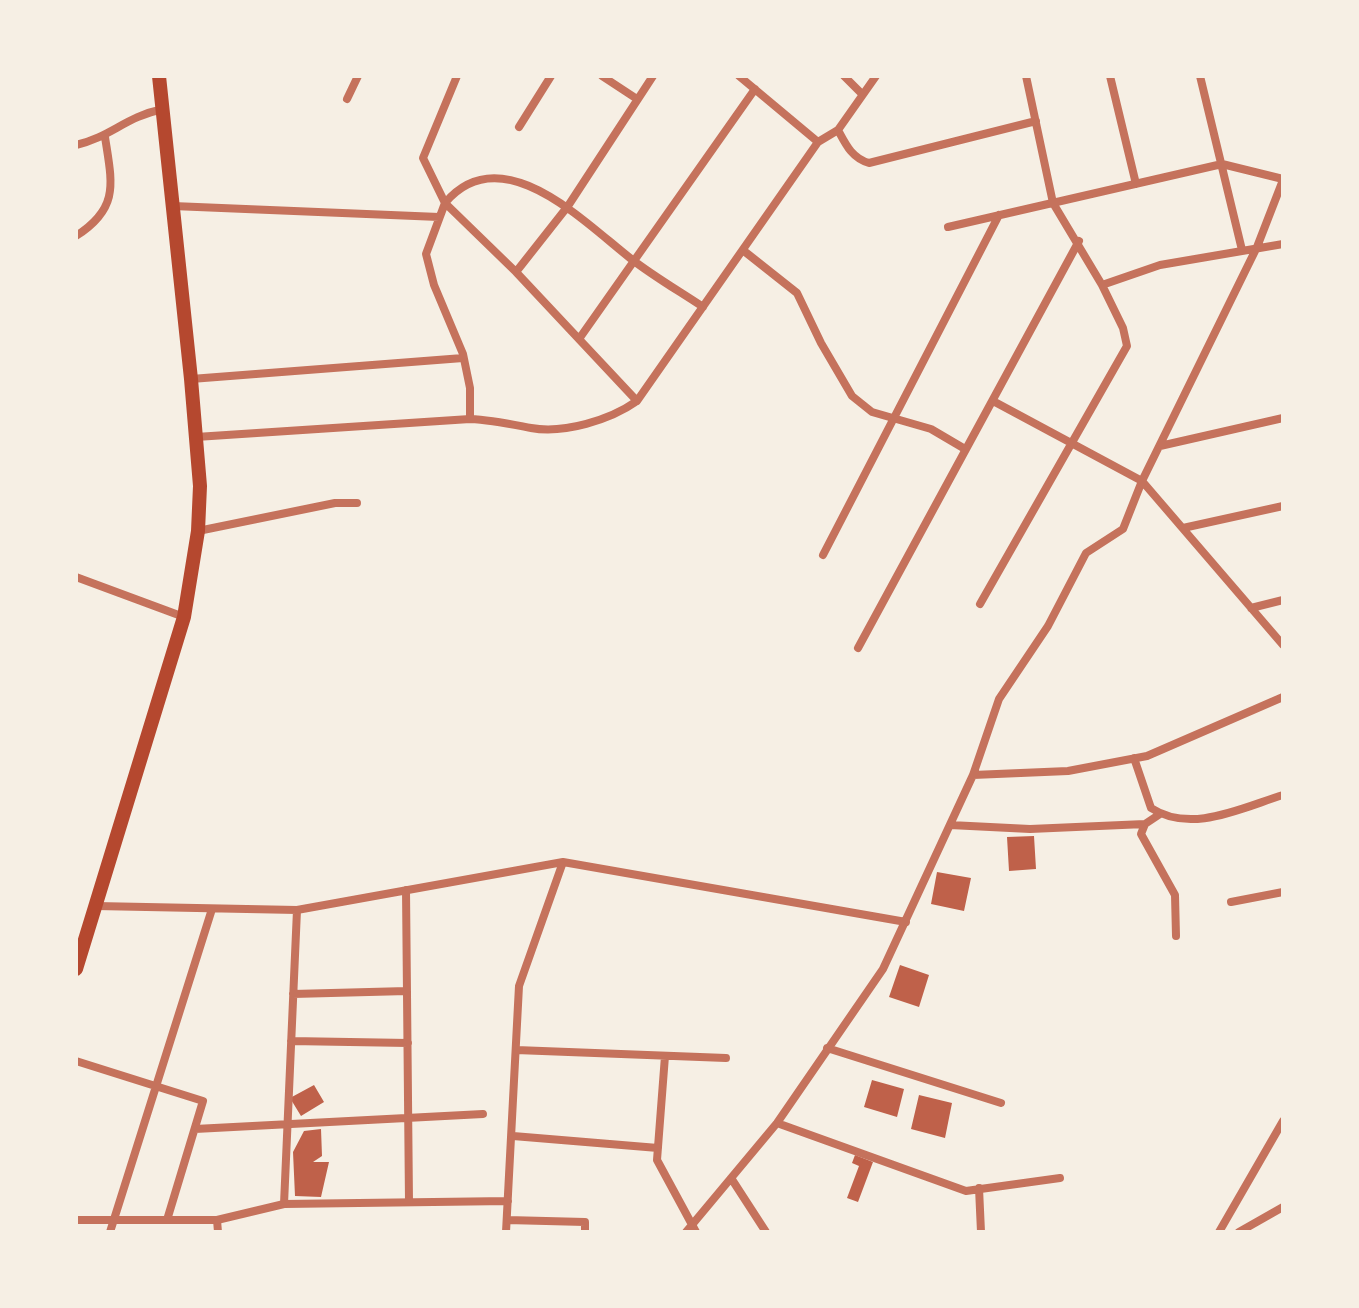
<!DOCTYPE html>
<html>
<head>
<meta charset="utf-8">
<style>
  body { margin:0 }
  #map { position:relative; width:1359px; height:1308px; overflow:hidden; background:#f6efe4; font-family:"Archivo Narrow",sans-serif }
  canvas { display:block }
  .frame { position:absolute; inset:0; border:78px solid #f6efe4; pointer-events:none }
</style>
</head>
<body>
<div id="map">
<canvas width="1359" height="1308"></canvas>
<div class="frame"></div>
</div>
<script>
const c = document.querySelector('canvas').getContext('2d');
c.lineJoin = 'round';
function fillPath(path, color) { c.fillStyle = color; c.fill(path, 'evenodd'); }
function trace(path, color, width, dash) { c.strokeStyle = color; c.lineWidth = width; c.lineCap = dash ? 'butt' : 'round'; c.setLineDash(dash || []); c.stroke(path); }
const building = new Path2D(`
  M1034,836L1036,869L1009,871L1007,837Z
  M937,872L971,878L964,911L931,904Z
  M900,965L929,975L919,1007L889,997Z
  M872,1080L904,1089L897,1117L864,1107Z
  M314,1085L324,1102L301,1116L290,1098Z
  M919,1095L952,1103L945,1138L911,1129Z
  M321,1129L322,1156L313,1162H329L321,1197L295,1196L293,1152L304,1131Z
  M855,1155L873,1162L858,1202L847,1198L859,1166L852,1163Z`);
const minor = new Path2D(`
  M457,76L423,158L445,203L426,254L434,285L463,354L470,388V419C492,420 510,424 531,428C564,434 610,420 637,401L818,142L838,130L876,76
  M602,76L637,99
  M739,76L818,142
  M844,76L862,94
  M1026,76L1053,203L1102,285L1160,265L1283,244
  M1110,76L1136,184
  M1200,76L1242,250
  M347,99L358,76
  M519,127L551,76
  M838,130C846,145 852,158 869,163L1036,121
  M76,145C111,137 125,117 163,109
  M173,206L439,217
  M948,227L1222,164L1283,179
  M76,236C120,208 112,183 105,137
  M744,251L797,293L821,343L852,396L872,412L931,429L965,449
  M516,272L568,206L653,76
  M579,339L755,89
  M191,379L463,358
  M637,401L516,272L445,203C501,136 584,222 630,258C653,276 679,291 703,307
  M993,401L1142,481L1283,645
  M196,437L470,419
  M1160,446L1283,418
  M1183,528L1283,506
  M198,531L335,503H357
  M823,555L999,215
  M76,577L184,617
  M980,604L1127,346L1123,328L1102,285
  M1251,608L1283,600
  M858,648L1079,241
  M1134,758L1151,808C1191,834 1241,808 1283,795
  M973,775L1068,771L1147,756L1283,697
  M1160,814L1145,824L1141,834L1175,895L1176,936
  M950,825L1030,829L1145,824
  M406,890L409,1202
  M1231,902L1283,892
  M96,906L297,910L563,862L906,922
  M293,994L407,991
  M291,1041L408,1043
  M827,1048L1001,1103
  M516,1050L726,1058
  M665,1056L657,1160L696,1232
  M76,1061L203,1101L167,1220
  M777,1123L966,1191L1060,1178
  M195,1129L483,1114
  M513,1136L658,1148
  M731,1178L766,1232
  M979,1188L981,1232
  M284,1204L297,910
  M76,1220H217
  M507,1220L585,1222V1232
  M110,1232L212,909
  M218,1232L217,1220L284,1204L508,1201
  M506,1232L519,986L563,862
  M686,1232L777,1123L883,969L973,775L999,699L1048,626L1086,553L1123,529L1142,481L1257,247L1283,180
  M1219,1232L1283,1121
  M1239,1232L1283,1207`);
const primary = new Path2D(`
  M76,969L184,617L198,531L200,486L191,379L159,76`);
fillPath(building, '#bf614a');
trace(minor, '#c5725c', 8);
trace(primary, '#b5482f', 14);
</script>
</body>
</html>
